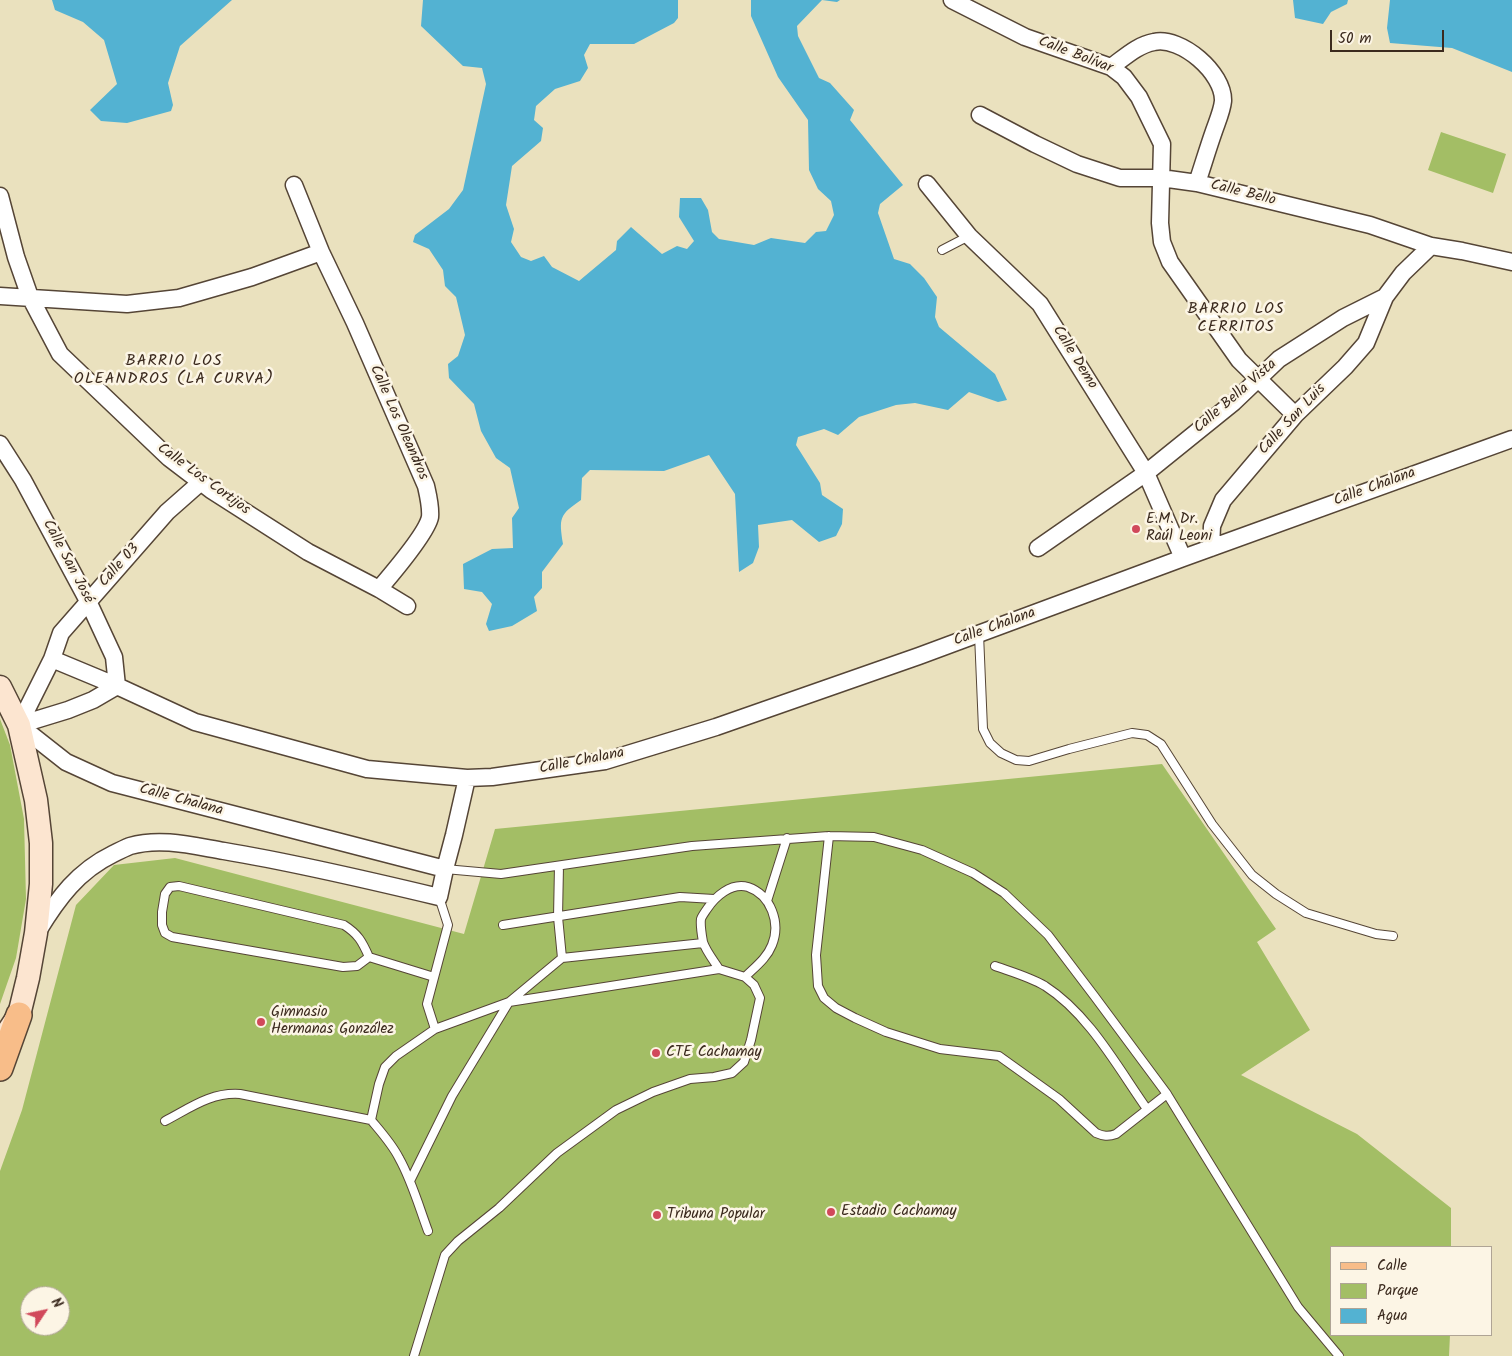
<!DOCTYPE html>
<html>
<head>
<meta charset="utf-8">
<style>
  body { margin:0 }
  #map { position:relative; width:1512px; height:1356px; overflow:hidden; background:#eae1be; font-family:Kalam,sans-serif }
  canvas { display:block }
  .legend { position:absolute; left:1330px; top:1246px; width:162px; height:90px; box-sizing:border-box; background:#fcf5e5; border:1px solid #afa495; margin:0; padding:6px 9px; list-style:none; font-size:15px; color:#3b2a1e }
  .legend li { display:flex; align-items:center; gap:10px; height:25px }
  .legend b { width:25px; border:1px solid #afa495 }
  .north { position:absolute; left:20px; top:1286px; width:50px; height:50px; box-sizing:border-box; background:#fcf5e5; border:1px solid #afa495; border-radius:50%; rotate:56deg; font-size:14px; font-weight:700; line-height:20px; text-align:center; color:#3b2a1e }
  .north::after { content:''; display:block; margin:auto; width:18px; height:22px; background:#d1495b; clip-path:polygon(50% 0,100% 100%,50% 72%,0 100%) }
  .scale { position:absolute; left:1330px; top:30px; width:114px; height:22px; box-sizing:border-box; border:2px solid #3b2a1e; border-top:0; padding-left:6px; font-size:15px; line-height:18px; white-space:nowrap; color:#3b2a1e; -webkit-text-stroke:4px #fcf5e5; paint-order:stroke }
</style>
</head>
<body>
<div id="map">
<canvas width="1512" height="1356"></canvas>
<ul class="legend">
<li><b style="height:6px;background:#f8bd89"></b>Calle</li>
<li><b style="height:14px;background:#a3be65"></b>Parque</li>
<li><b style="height:14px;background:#53b2d2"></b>Agua</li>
</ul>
<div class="north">N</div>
<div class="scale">50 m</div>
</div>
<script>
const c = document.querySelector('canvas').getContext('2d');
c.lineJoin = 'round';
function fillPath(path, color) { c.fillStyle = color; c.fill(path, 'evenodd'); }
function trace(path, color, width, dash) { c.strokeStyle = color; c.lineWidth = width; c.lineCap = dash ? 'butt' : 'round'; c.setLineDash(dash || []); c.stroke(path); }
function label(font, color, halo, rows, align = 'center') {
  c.font = font + ' Kalam,sans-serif'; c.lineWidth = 5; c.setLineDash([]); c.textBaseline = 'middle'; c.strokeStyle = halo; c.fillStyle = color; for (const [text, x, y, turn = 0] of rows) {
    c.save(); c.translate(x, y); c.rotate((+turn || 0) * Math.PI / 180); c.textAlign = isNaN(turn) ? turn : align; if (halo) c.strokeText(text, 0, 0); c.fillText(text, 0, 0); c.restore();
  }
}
const green = new Path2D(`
  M1441,132L1506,154L1493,193L1428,170Z
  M0,719L10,745L24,819L26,899L16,958L0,1004Z
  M1162,764L1276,929L1257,942L1310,1030L1241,1075L1357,1134L1451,1208V1247H1331V1335H1450L1449,1356H0V1171L22,1110L76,905L114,865L175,858L464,934L495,829ZM30,1296H60V1326H30Z`);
const water = new Path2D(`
  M52,0H232L180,46L168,83L173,105L171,111L127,123L101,121L90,110L117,84L104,40L83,22L55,10Z
  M423,0H678V18L674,23L634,44H590L584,55L588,68L580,81L555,89L536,106L534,120L543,128L541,141L512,166L506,205L514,229L511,242L521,257L531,261L544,256L552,267L579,281L616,250L617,241L631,227L662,254L677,246L687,249L694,241L679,217L680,198H701L708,210L712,232L719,239L754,245L771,238L805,243L816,232L826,231L834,215L831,201L818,189L809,170L808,120L778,77L751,16V0H840L837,2L822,0L797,26L798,36L819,78L830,83L854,110L850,120L903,185L880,204L878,213L894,259L910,264L924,278L937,297L935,317L939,327L995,374L1007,400L998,402L969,392L948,410L915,403L896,405L859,417L838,435L824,429L798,437L796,445L820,483L822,495L843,509L842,524L836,536L819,542L792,520L758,525L759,547L753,563L739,572L735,494L709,455L664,471L590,470L582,478L581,500C559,515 559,518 563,544L542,572V588L534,597L537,611L512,626L489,631L486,624L492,604L482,592L464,589L463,564L492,549L513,548L512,518L519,508L510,468L496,458L481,431L474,404L449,378L448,364L458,356L465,335L456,297L445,286L443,270L429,249L413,242L415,235L449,209L463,190L486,84L482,68L463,66L421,26Z
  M1293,0H1348L1347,4L1331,12L1323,24L1295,18Z
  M1390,0H1512V72L1452,48L1390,43L1387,28Z`);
const service = new Path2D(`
  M942,250L969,236
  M979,634L983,729L990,743L1001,753L1016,760L1029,761L1069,749L1132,733L1147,735L1161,744L1212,824L1252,875L1276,894L1306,913L1376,934L1393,936
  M829,836L816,955L818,986L824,998L836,1008L855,1018L886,1032L940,1049L999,1056L1059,1099L1096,1133C1103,1136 1108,1137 1116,1134L1167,1094
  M559,866L558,917L562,958
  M445,869L501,874L692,846L829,836L874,837L922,850L973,873L1004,893L1048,935L1095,997L1167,1094L1298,1307L1339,1356
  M767,901L787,838
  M503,925L680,897L714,899
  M369,957L357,966L343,967L172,937L165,933L162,925V912L165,894L170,887L179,886L344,925C358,934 362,941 369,957L434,977
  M995,966C1012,972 1030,977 1045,986C1089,1014 1118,1068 1147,1109
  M719,969C714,961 706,951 703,942C702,936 700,925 701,919C702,916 705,912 707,909C715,897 731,882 748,887C771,895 781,923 772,945C767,958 755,967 745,977
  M435,1029L427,1004L448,925L439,897
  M371,1120L379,1084L385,1067L396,1056L435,1029L509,1002L719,969L745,977L754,985L760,998L751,1040L744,1062L732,1073L714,1077L690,1079L653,1092L616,1110L557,1153L499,1208L458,1241L445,1255L414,1356
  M165,1121C190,1108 211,1092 240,1094L371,1120C381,1132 392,1144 399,1158C412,1181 419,1207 428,1231
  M410,1181L452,1096L509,1002L562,958L703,943`);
const minor = new Path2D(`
  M952,0L1025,37L1111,67L1124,77L1139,97L1162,144L1160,223L1162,242L1170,262L1239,360L1295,415
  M1111,67C1124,58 1137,45 1154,42C1181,36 1224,73 1223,101C1222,111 1217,122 1214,131C1208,148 1203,165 1197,183
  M980,115L1035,144L1077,164L1120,178H1161L1197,183L1370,225L1431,246L1462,251L1512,262
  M927,184L969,236L1040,304L1146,473L1183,558
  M294,185L321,252L355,323L426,486C428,495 431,507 430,517C427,533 391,575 379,589
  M0,196L16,257L30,297L60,354L169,458L211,490L308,552L379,589L407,606
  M0,296L127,304L179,298L252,277L321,252
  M0,444L23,480L88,601L114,657L117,686L93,700L68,710L19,725
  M1038,548L1146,473L1234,402L1279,359L1343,318L1385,297L1403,273L1431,246
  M1211,548L1212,526L1223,500L1295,415L1345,367L1366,343L1385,297
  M52,659L117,686L195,722L367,769L467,778L492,777L605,761L716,727L919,656L1183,558L1512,439
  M19,725L66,762L112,783L445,869
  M19,725L52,659L61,633L167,512L201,482
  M38,931C58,898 78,871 113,854C119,851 125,848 130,846C161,837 194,846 224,851C296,863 368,880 439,897L445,869L454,835L467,778`);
const secondary = new Path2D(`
  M0,687L19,725L36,800L41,843V884L36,933L28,978L19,1015L9,1030`);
const primary = new Path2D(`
  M0,1068L19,1015`);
const markers = [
  [1136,529,5,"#d1495b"],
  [261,1022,5,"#d1495b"],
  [656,1053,5,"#d1495b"],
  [831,1212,5,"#d1495b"],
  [657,1215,5,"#d1495b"]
];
const streetNames = [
  ["Calle Bolívar",1075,56,21],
  ["Calle Bello",1243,194,14],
  ["Calle Demo",1074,358,58],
  ["Calle Bella Vista",1236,397,-41],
  ["Calle San Luis",1293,420,-47],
  ["Calle Los Oleandros",398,423,66],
  ["Calle Los Cortijos",203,480,36],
  ["Calle Chalana",1375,488,-20],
  ["Calle San José",67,562,62],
  ["Calle 03",120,566,-48],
  ["Calle Chalana",995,628,-20],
  ["Calle Chalana",582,762,-11],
  ["Calle Chalana",181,801,15]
];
const poiNames = [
  ["E.M. Dr.",1146,520],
  ["Raúl Leoni",1146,537],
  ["Gimnasio",271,1013],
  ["Hermanas González",271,1030],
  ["CTE Cachamay",666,1053],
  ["Estadio Cachamay",841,1212],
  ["Tribuna Popular",667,1215]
];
const neighbourhoodNames = [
  ["BARRIO LOS",1236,310],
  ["CERRITOS",1236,328],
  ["BARRIO LOS",174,362],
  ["OLEANDROS (LA CURVA)",174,380]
];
fillPath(green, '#a3be65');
fillPath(water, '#53b2d2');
trace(service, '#554536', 10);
trace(minor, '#554536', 19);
trace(secondary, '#554536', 25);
trace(primary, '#554536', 28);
trace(service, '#fff', 8);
trace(minor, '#fff', 16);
trace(secondary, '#fce5d0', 22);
trace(primary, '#f8bd89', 25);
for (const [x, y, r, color] of markers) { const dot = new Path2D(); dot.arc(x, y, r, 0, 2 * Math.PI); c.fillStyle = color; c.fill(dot); trace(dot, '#fcf5e5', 2); }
label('15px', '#3b2a1e', '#fcf5e5', streetNames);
label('15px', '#3b2a1e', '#fcf5e5', poiNames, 'left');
c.letterSpacing = '1px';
label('16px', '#3b2a1e', '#fcf5e5', neighbourhoodNames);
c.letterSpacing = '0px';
</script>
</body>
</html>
